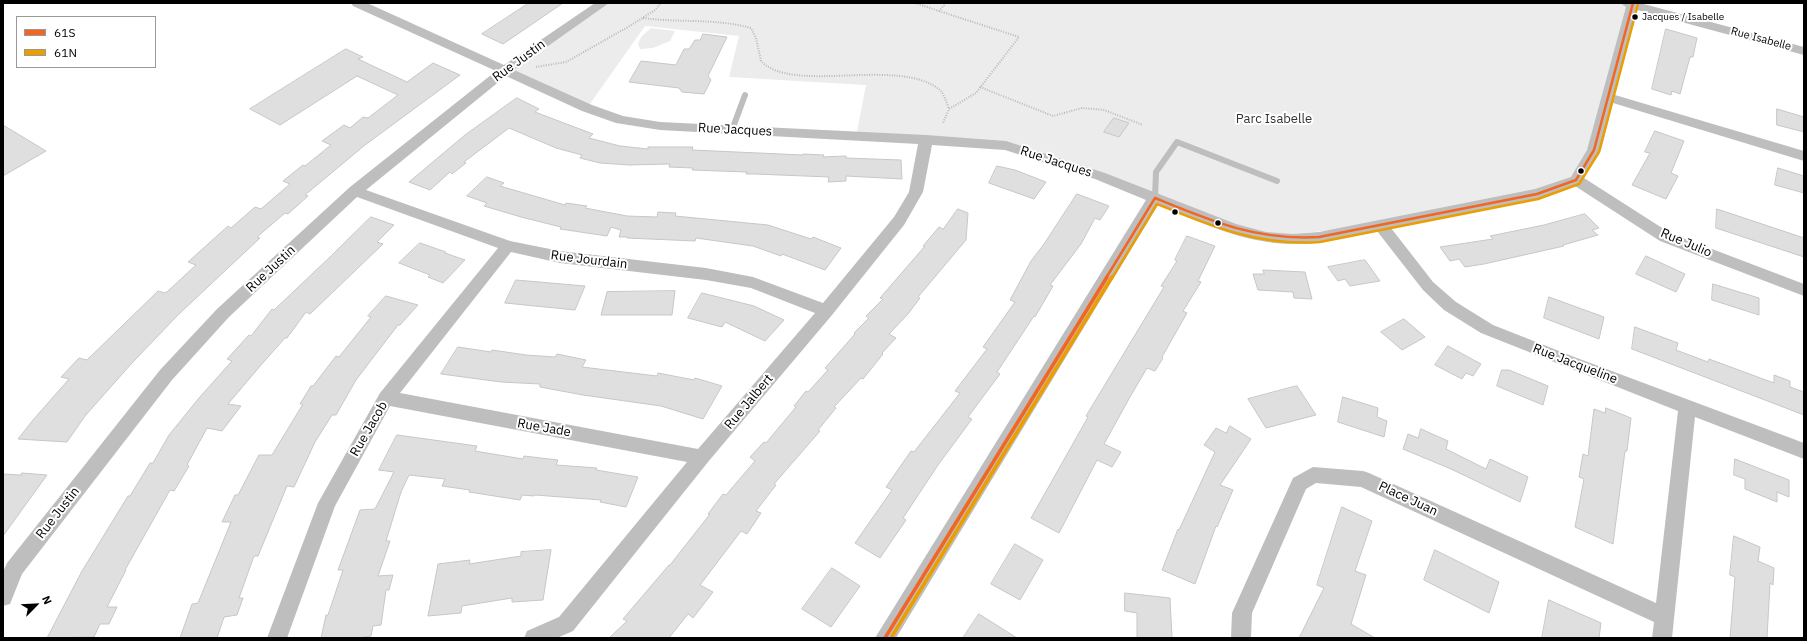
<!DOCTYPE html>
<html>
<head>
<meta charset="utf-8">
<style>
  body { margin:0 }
  #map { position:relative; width:1807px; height:641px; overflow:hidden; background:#fff; font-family:"IBM Plex Sans",sans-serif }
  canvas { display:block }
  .frame { position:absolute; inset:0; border:4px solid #000; pointer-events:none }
  .legend { position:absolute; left:16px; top:16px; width:140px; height:52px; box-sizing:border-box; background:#fff; border:1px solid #999; margin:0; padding:5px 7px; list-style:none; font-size:12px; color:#000 }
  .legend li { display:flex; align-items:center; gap:8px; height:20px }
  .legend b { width:20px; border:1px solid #999 }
  .north { position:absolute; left:16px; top:585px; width:40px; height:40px; -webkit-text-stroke:3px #fff; paint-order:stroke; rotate:66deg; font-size:11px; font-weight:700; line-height:16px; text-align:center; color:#000 }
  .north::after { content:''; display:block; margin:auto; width:14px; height:18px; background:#000; clip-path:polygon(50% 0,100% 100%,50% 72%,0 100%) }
</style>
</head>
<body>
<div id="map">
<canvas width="1807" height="641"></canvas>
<div class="frame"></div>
<ul class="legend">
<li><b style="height:5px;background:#f26522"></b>61S</li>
<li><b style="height:5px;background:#eb9e00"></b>61N</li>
</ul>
<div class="north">N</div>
</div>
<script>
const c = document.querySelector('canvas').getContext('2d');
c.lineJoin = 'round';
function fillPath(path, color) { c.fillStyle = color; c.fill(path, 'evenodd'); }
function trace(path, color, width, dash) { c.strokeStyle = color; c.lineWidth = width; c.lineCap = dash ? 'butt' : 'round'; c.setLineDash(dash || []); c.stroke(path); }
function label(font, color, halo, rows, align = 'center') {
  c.font = font + ' "IBM Plex Sans",sans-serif'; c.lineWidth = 4; c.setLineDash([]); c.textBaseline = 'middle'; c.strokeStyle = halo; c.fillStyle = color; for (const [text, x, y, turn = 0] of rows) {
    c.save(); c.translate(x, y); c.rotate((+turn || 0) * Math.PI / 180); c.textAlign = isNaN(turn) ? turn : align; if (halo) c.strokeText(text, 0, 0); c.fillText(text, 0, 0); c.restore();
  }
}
const green = new Path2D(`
  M606,3H1626L1632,5L1594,150L1576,180L1381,225L1266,237L1006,146L856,137L866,85L729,77L739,36L645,26L587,108L502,73Z
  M651,28L675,31L670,41L653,48L640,49L638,43L642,36Z`);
const building = new Path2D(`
  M529,3H563L503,44L482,34Z
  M1666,29L1697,38L1693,57H1690L1680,94L1672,91L1671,95L1652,89Z
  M703,34L727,37L708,76L711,80L704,94L682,92L679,88L629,82L641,61L676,65L684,49H689L695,40H700Z
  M346,49L363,57L358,59L407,82L433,63L460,75L365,145L305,195L308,196L288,214L285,213L257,237L260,238L178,315L132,363L85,416L67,442L18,439L33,420L69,379L61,377L79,358L87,360L158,291L165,293L168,291L196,265L188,262L228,226L231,228L255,207L261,209L290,184L283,181L303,165L305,166L331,145L322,141L344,125L350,128L363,117L368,118L398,95L357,76L280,125L250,109Z
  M517,98L539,109L535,112L593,134L589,138L620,146L648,149V147H693L692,150L803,155V154L824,155L823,157L846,156V158L901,160L902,179L846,176V181L828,182L829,177L755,174H746L747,172L692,170L693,168L669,167L670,164L629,165L600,163L580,158L582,155L556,148L509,128L464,162L466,163L452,174L450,172L430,190L409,182L465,135Z
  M1777,109L1804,117V132L1777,125Z
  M1114,118L1129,123L1119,137L1104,132Z
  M3,125L46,151L3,176Z
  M1655,131L1684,141L1671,173L1678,176L1666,199L1632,185L1650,153L1645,152Z
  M997,166L1015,170L1046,182L1034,199L989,183Z
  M1778,168L1804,176V193L1775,185Z
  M487,177L504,183L500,186L565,205L566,203L587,206L585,208L627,216L657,217L658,212L676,213L675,216L768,225L811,239L813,237L841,248L825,270L782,254L781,256L753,246L696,238L695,241L627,238V237H619L621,230L611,227L607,236L560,229L561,227L521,217L484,206L487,203L467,196Z
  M1077,194L1109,206L1100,220L1095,218L1081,244L1050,285L1053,286L1035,317L1034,316L997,372L1000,374L968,417L972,419L938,465L903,518L906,520L880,558L855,543L892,490L886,487L911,451L914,452L960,393L955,391L987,349L983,347L1015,302L1010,300L1031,261L1044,244Z
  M958,209L968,213L966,240L918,297L920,298L908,314L889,334L896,338L882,353L883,354L863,379L861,378L834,407L836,408L818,430L820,431L774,484L776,485L756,511L761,513L747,534L741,531L700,585L713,592L693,618L688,614L669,638H609L627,621L623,619L669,565H670L710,514H708L723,494L726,495L755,461L750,457L764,442L766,443L796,407L794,406L806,391L808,392L828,370L825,368L855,334L854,333L869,318L866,316L883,299L880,298L925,246H923L939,227L943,229Z
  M1717,209L1804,238V257L1716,228Z
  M1585,214L1599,228L1592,230L1598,235L1563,245L1564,246L1484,264L1465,267L1459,259L1450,261L1440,247L1493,239L1490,236L1544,225Z
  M371,217L394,225L377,242L383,244L310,314L306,312L287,338H285L261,365L228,404L241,406L222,431L207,428L187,465L189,466L174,491L170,490L125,570H126L107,607H117L109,624H100L94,637L47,638L82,571L128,496H130L150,463H153L169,435L199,398L232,361L227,359L249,335L251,336L272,309L274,310L331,256Z
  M1187,236L1215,246L1198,281L1201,282L1183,311L1187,313L1162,357L1163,358L1155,371L1147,368L1130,397L1104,444L1121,452L1112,467L1097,460L1059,533L1031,518L1088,417L1086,416L1164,287L1161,286L1177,261L1175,260Z
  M420,243L446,252L445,253L465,260L443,283L428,277L430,275L399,263Z
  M1646,256L1685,274L1676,292L1636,274Z
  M1365,260L1380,281L1350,286L1345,279L1338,281L1328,267Z
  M1263,270L1305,272L1312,299L1294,298L1293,292L1258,290L1253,274H1264Z
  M516,280L585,286L575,310L505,303Z
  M1713,284L1759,298V315L1712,300Z
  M675,291L672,315H601L607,292Z
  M702,293L754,306L784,320L765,341L725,322L722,327L688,318Z
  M386,296L418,305L400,325H398L356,380L336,415H332L315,442L294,487L287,486L258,556H254L239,598H243L237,615L224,617L217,638H180L192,604L198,603L231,522H222L235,495H238L259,455H272L303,404H300L311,386H313L336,356L339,357L371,317L368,316Z
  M1549,297L1604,317L1599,339L1544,318Z
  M1404,319L1425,337L1402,350L1381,332Z
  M1635,327L1678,343L1676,350L1708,362L1709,359L1774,383V375L1790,381V387L1804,392V415L1632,349Z
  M1448,346L1481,364L1473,376L1466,373L1462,379L1435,365Z
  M458,347L491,352L492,350L526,355L555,357L557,354L586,360L582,367L657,376L658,373L694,380L695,378L722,386L703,419L661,406L583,395L540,387V384L501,382L441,374Z
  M1502,370H1509L1548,386L1543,405L1497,386Z
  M1297,386L1316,415L1266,428L1248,399Z
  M1343,397L1378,408L1377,417L1387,421L1384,437L1338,422Z
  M1606,408L1631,418L1627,451H1625L1613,544L1575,527L1584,479L1579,477L1583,454L1588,456L1594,409L1605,413Z
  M1230,426L1251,439L1220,485L1233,490L1217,527L1216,526L1195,584L1162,570L1178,529L1179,530L1215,452L1204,445L1216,428L1226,433Z
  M1421,429L1448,441L1446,449L1486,469L1490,459L1528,477L1520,502L1451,469L1403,449L1408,434L1418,438Z
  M397,435L477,446L475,451L523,459L524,456L558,460L556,465L597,468L596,470L638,477L626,507L600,502L601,500L535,495L534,496L522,495L520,500L469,492L470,490L442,486L445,479L409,475L401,492L386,541H390L378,576L393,575L389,590H386L381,625L373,626L371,636L360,638H321L326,615H328L343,570H338L360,510L375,509L394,472L379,470Z
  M1735,459L1789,480V497L1777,492V502L1745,489V479L1734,475Z
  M22,473L47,475L3,536V474L21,475Z
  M1342,507L1372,521L1355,571L1366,575L1351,624L1375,638H1299L1324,588L1317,585Z
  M1734,536L1760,547L1758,561L1774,568L1773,585L1770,583L1767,638H1730L1735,577L1730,575Z
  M1015,544L1043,560L1020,600L991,584Z
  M551,550L543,600L512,602V598L462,606L461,613L428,616L438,564L470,560L469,564L521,556V552Z
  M1435,550L1499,582L1489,613L1424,580Z
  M832,568L860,586L831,627L802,609Z
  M1125,593L1170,598L1172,638H1137V613L1125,611Z
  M1549,600L1601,623L1599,638H1542Z
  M979,614L1017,638H963Z`);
const path = new Path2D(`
  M915,3L939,11L946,3
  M939,11L1019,37L976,93L949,109L943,123
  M643,18C679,23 715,18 751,28L756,38L761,61C793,95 898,56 940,90C944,94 947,104 949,109
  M536,67L566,62L628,27L655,10L661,3
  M980,87L1053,116L1082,108L1104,110L1143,125`);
const service = new Path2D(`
  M732,130L745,95
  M1155,198L1156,172L1177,142L1277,181`);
const minor = new Path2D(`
  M351,3H367L504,65L595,3H609L514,70L592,105L623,116L660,122L926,135L1006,141L1105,173L1236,224L1266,232L1293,234L1319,232L1535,189L1571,177L1587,150L1626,7L1620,3H1640L1804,47V55L1637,10L1615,95L1804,151V161L1613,103L1601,150L1584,178L1670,233L1804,284V296L1660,241L1575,186L1537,199L1391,228L1433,282L1456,302L1493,325L1577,358L1804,443V459L1695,417L1672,638H1652L1654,622L1361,487L1316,483L1306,489L1252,613L1251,638H1231L1232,613L1293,478L1313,467L1363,471L1369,473L1656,603L1678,411L1481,333L1444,310L1423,290L1377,231C1350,236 1321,245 1293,244C1245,244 1201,222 1158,205L896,638H875L1146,200L1095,179L1005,150L932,145L923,192L904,225L832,315L708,462L573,631L557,638H524L527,631L559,617L687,462L390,406L335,506L287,638H267L318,503L380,393L498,248L357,197L229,317L172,380L22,574L10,604L3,606V572L7,563L160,370L217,309L350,187L496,71L353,6ZM506,76L582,111L616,123L660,130L918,144L909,192L894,217L823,303L753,277L706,268L560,251L510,241L366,190ZM511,252L560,263L706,280L751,288L815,313L698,449L400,393Z`);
const bus1Far1 = new Path2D(`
  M1106,278L1155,198C1211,221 1257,241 1319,237L1537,194L1576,180L1594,150L1633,3`);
const bus1 = new Path2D(`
  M885,638L1107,277`);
const bus2Far1 = new Path2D(`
  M1112,278L1157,204C1213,227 1258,246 1320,242L1538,199L1579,184L1599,152L1638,4`);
const bus2 = new Path2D(`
  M891,638L1112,277`);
const markers = [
  [1635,17,3.5,"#000"],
  [1581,171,3.5,"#000"],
  [1175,212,3.5,"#000"],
  [1218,223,3.5,"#000"]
];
const farBusnames = [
  ["Jacques / Isabelle",1642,17]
];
const farStreetnames = [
  ["Rue Isabelle",1761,39,15]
];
const streetNames = [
  ["Rue Justin",519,61,-36],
  ["Rue Jacques",735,130,3],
  ["Rue Jacques",1056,162,18],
  ["Rue Julio",1686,243,23],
  ["Rue Jourdain",589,260,7],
  ["Rue Justin",271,269,-43],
  ["Rue Jacqueline",1575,364,21],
  ["Rue Jalbert",749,402,-50],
  ["Rue Jade",544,428,10],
  ["Rue Jacob",369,429,-60],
  ["Place Juan",1408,499,25],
  ["Rue Justin",58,513,-52]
];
const parkNames = [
  ["Parc Isabelle",1274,119]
];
fillPath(green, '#ececec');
fillPath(building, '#dfdfdf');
trace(building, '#c7c7c7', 1);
trace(path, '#b9b9b9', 2, [1, 1.5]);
trace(service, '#bebebe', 6);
fillPath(minor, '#bebebe');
trace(bus1Far1, '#f26522', 2.5);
trace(bus1, '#f26522', 3.5);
trace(bus2Far1, '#eb9e00', 2.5);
trace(bus2, '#eb9e00', 3.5);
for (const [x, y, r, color] of markers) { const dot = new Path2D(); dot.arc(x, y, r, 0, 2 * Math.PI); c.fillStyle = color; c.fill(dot); trace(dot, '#fff', 1.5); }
label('10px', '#000', '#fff', farBusnames, 'left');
label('11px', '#000', '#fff', farStreetnames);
label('13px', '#000', '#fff', streetNames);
label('13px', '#333', '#fff', parkNames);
</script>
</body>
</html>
